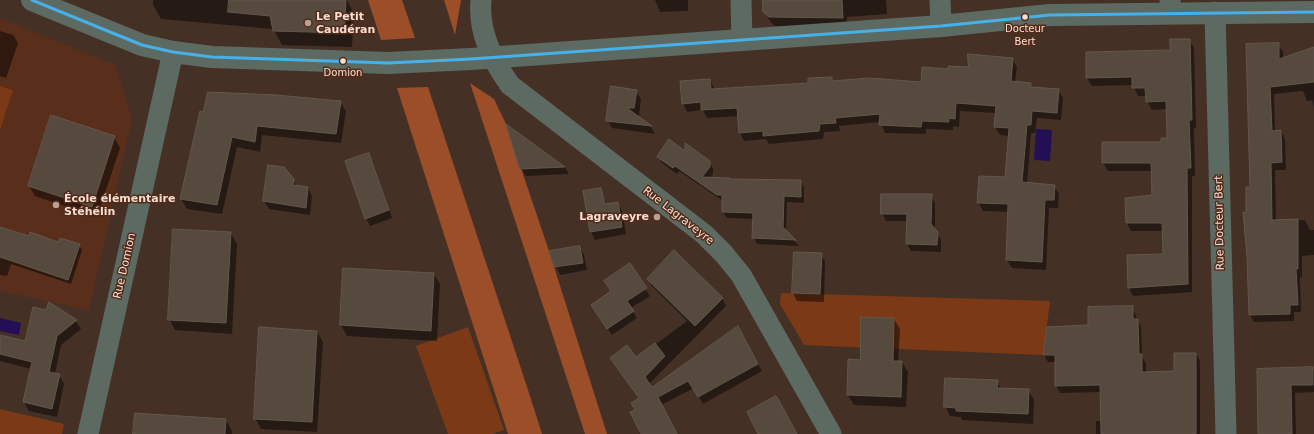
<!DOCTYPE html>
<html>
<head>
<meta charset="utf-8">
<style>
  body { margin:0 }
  canvas { display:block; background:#453026 }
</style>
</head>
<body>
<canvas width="1314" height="434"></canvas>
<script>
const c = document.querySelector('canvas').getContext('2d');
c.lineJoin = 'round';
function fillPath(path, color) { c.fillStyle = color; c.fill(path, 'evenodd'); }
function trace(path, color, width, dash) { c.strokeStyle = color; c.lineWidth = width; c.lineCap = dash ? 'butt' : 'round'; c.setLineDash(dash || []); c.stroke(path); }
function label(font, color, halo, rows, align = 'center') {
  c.font = font + ' "DejaVu Sans",sans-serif'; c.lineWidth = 3; c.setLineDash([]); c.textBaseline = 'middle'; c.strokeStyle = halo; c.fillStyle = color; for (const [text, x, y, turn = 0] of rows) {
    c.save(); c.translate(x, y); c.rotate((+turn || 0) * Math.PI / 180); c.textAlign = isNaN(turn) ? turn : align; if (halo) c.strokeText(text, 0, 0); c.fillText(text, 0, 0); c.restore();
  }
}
const built = new Path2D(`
  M0,18L115,65L132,119L89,310L0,291Z`);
const green = new Path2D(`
  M0,86L13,90L0,130Z
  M781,293L1050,301L1043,355L804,345L780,304Z
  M468,327L504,430L492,434H448L416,346Z
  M0,409L64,424L62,434H0Z`);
const forest = new Path2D(`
  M368,0H402L415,38L381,40Z
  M444,0H461L455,35Z
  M470,83L494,99L506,124L549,251L607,434H585Z
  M428,87L529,393L542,434H508L397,88Z`);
const water = new Path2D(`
  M1036,129L1052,130L1050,161L1034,160Z
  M0,318L21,323L19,335L0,331Z`);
const shadow = new Path2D(`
  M153,0H347L354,14L352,47L282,45L273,29L161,19L153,5Z
  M655,0H688V11L660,12Z
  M764,0H886L887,14L847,17V26H775L770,21L764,12Z
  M0,31L13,35L18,43L6,78L0,76Z
  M1189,40L1194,48L1196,128H1194L1195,176H1192V292L1133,296L1129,288L1164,255L1163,231H1131L1127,223L1126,199L1153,196L1152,171H1108L1103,163V143H1162L1168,139L1167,109L1152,110L1147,101V96H1138L1133,85L1092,86L1087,78V53L1171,51Z
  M1278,44L1283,52V58L1314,49V108L1312,100L1307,101L1303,91L1274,94L1275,132L1281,131L1285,139L1286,170H1275L1276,220H1305L1310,230H1314V255L1302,256V277H1300L1301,312H1294V321L1254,322L1250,315L1244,213L1248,214L1251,188Z
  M1012,59L1017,67L1015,83L1030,84L1033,88L1058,90L1063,98L1061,120L1037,118L1035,133H1031L1027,184L1054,186L1059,194L1058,208H1049L1046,270L1012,268L1007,260L1009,212L983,211L978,202L1005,179L1009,136L1000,135L995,127L996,113L960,111L959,127L953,126V130L926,129V134L885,133L880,122L839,126L840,131L824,132L823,139L769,144L766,139L744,141L740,133L739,116L707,118L703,110L687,112L683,104L710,80L715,90L809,84L831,78L834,82L922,83L949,70L969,68Z
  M636,91L641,99L639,116H635L651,127L655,134L612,128L608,121Z
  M340,102L346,111L341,143L262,135L260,152L237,147L222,214L187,209L181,199L204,113Z
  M508,127L565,167L569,174L526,176L521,168Z
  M114,137L120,148L97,217L35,196L29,186Z
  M687,153L709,162L713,168V174L710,178L730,180L800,181L804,187V203L787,202L786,232L799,246L757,244L754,238V219L727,218L723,212V201L679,171L677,174L662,163L658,157Z
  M368,154L373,162L392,218L370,226L366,218Z
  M293,180L297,187L308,188L312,196L310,215L269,209L264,201Z
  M600,189L607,205L617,203L622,211L626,234L595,240L591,232Z
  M931,195L935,203V230L941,240V252L911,251L907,244L908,221H886L882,213Z
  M0,228L29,238L79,245L82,250L71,284L11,264L7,276L0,275Z
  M231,233L237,244L232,334L175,330L169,319Z
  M580,247L584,255L587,270L560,275L550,252Z
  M821,254L825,262L824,302L797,301L793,293Z
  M630,265L650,296L631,308L637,318L612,335L596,312Z
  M434,274L440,284L437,341L347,336L341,325Z
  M648,279L722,298L726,306L649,384L652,388L737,327L762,371L703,404L694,388L661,405L676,434H639L642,432L636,410L639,398L611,358L636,359L687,321L652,286Z
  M49,303L76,321L81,329L61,345L55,374L59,375L64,384L57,417L29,411L24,402L31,369L0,361V336L26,342L47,311Z
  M1132,307L1141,327L1142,357L1146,363V373L1175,372L1196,354L1200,361V434H1096V421H1102L1101,392L1060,393L1056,386V362H1048L1044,355L1089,326Z
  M894,319L900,329L898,362H902L908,372L906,407L854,405L848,395L849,360L861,361Z
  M317,332L323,342L317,432L261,429L255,418Z
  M1312,368L1314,372V392L1295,393L1296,434H1259L1258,370Z
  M997,381L1001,389L1028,390L1034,400L1033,424L962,420L961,417L950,416L945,406Z
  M226,420L232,431V434H135Z`);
const building = new Path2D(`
  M229,0H346L344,33L273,31L270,16L228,12Z
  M763,0H842L843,18L769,17L763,12Z
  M1170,39H1190L1192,120H1189L1191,168H1187L1188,284L1128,288L1127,255L1163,254L1162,223H1126L1125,198L1152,195L1151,163H1102V142H1161V138H1167L1166,101L1146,102L1145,88H1132V77L1086,78V52L1170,50Z
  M1279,43V59L1314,47V82L1270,87L1272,131L1281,130L1282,162L1271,163L1272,220L1298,219V269H1296L1298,305H1290V314L1249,315L1247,257L1243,212L1246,213V187H1250L1246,44Z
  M968,54L1013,58L1011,81L1031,83V87L1059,89L1057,113L1032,111L1031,125H1027L1022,182L1055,185L1054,200H1045L1042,262L1006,260L1008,204L977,203L979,176L1005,177L1009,128L994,127L996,106L956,103L955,119L949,118V122L922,121L921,127L879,125L880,114L835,118L836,123L820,124L819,131L763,136V131L739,133L737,108L701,110V102L682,104L680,81L710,79L711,89L808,83V78L832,77V81L869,78L921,82L922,67L948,69V66L968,67Z
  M611,86L637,90L634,108H627L652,126L606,121Z
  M208,92L276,95L341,101L336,134L257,126L255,142L232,137L217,205L180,199L200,111L203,112Z
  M51,115L115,136L92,207L28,186Z
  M506,124L565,167L520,169Z
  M669,139L685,151V143L710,161V167L702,177L730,178V179L801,180V197L784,196L783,227L796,240L752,238L753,213L722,212V195H717L675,166L673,168L657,157Z
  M369,153L389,210L365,219L345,161Z
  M268,165L284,167L294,179L293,185L308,187L306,208L263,201Z
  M601,188L605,204L618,202L622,227L590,232L583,191Z
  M881,194H932L931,224L938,232L937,245L906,244L907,214H881Z
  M0,227L29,236L30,232L58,242L60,238L80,244L68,280L0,257Z
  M173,229L231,232L226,323L168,320Z
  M580,246L583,263L554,267L549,251Z
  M674,250L723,298L695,326L647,279Z
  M794,252L822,253L820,294L792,293Z
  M630,263L647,288L627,301L634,311L607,329L591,305L611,291L604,281Z
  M343,268L434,273L431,331L340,325Z
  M49,302L77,320L57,336L49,372L60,374L52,409L23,402L32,362L0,354V335L25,341L33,307L46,310Z
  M1133,306V319H1138L1139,354H1142V372L1174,371V353H1196V434H1101L1100,385L1055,386V355H1043L1047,327L1088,325V307Z
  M861,317L894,318L893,361H902L901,397L847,395L848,359L860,360Z
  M738,326L758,364L698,397L688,381L658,397L677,434H641L630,412L635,410L631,403L639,398L610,358L627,345L636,357L655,343L665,356L645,377L652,387Z
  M259,327L317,331L312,422L254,419Z
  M1313,367V385H1291L1292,434H1258L1257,369Z
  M945,378L998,380L997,388L1029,389L1028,414L956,411V408L944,407Z
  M776,396L777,397L797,434H758L747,412Z
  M135,413L226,419L225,434H133Z`);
const minor = new Path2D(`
  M481,0C478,32 492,60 510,85L704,234L724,254L741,275L831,434
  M741,0L742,40
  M940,0L941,26
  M1170,0L1171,12
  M1215,12L1226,434
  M88,434L173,52`);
const tertiary = new Path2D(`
  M32,0L142,45L173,52L212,57L388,63L471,59L941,26L1050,15L1314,12`);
const bus1 = new Path2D(`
  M32,0L142,45L173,52L212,57L388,63L471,59L941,26L1050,15L1314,12`);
const markers = [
  [1025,17,3.5,"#f7ddd2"],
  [308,23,4,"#b9a096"],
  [343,61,3.5,"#f7ddd2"],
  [56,205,4,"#b9a096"],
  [657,217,4,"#b9a096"]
];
const busNames = [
  ["Docteur",1025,29],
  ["Bert",1025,42],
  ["Domion",343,73]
];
const poiNames = [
  ["Le Petit",316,17],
  ["Caudéran",316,30],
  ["École élémentaire",64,199],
  ["Stéhélin",64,212],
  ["Lagraveyre",649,217,"right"]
];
const streetNames = [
  ["Rue Lagraveyre",678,216,38],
  ["Rue Docteur Bert",1220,223,-91],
  ["Rue Domion",125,266,-77]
];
fillPath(built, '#592e1a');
fillPath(green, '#7c3915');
fillPath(forest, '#9c4e28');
fillPath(water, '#230f55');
fillPath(shadow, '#0007');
fillPath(building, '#564a3e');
trace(building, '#62574a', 1);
trace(minor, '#5d6a62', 21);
trace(tertiary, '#5d6a62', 22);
trace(bus1, '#46b1e8', 3);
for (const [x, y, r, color] of markers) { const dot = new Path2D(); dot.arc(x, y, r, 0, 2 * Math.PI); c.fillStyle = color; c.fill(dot); trace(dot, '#522b19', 1.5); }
label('10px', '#f7ddd2', '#522b19', busNames);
label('bold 11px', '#f7ddd2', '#522b19', poiNames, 'left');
label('11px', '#f7ddd2', '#522b19', streetNames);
</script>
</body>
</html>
